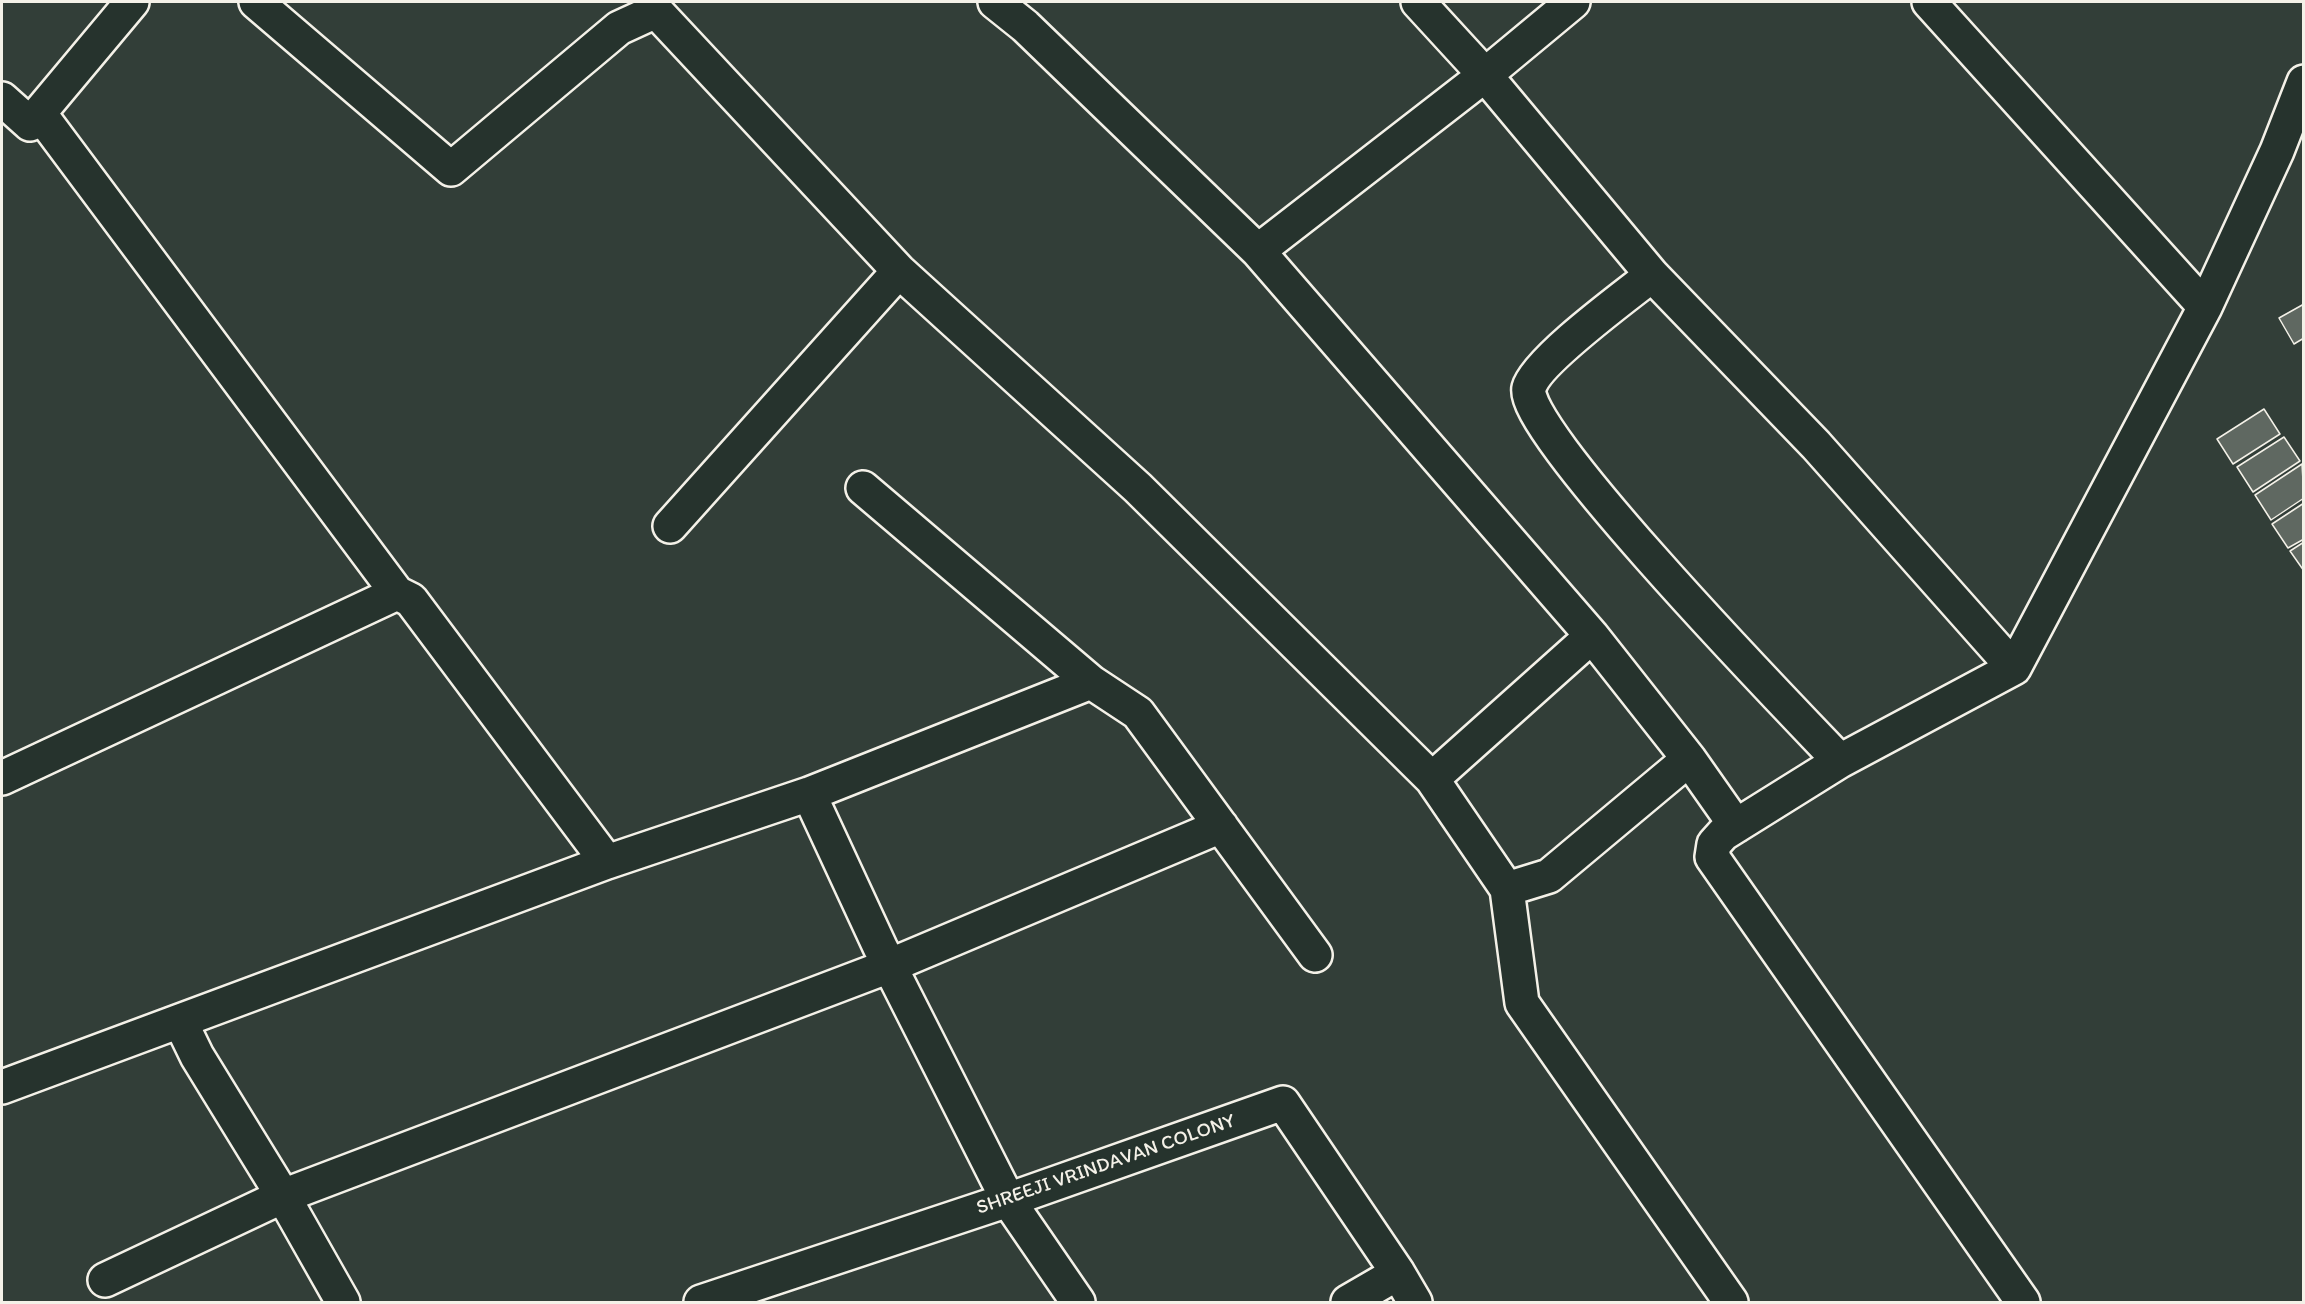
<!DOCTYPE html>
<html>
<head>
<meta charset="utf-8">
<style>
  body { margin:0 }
  #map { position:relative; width:2305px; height:1304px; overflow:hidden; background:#323e38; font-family:Itim,sans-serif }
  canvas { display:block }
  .frame { position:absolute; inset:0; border:3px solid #f4f1e8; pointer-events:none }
</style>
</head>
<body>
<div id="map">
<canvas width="2305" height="1304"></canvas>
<div class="frame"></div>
</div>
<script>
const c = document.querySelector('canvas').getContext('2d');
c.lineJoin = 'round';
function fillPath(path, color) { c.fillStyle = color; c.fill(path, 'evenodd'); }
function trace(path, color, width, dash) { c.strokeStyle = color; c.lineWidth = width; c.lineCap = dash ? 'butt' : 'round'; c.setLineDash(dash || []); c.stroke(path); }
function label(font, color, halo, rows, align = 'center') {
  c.font = font + ' Itim,sans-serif'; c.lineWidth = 4.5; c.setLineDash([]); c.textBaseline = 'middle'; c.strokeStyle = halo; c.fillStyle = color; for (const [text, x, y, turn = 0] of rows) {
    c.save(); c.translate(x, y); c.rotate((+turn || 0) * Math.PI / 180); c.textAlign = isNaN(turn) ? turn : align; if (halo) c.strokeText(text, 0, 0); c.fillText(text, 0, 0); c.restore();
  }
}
const building = new Path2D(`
  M2304,304V338L2294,344L2279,318Z
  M2264,409L2280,434L2233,464L2217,439Z
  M2284,437L2300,461L2253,492L2237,467Z
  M2302,464L2304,498L2271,520L2255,495Z
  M2304,503V539L2288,548L2272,524Z
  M2304,542V571L2290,551Z`);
const minor = new Path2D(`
  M256,2L451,169L619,28L656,11L899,271L1138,488L1432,779L1507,889L1522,1003L1731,1302
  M995,2L1025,26L1258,251L1592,636L1689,759L1736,826
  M1418,2L1485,75L1652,275L1816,445L2014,668
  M1929,2L2205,307
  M2,99L30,124
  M30,124L132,2
  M1258,251L1485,75L1573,2
  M1652,275C1627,295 1536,361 1529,388C1518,429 1798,717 1840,761
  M863,488L1091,682
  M670,526L899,271
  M2,778L397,593
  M1432,779L1592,636
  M809,794L1091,682L1138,713L1315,955
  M607,862L809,794L880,947L1008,1200L1078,1302
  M1507,889L1549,876L1689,759
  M180,1021L197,1056L283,1196L343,1302
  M2,1087L607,862L411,600L397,593L40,114L30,124
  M105,1280L283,1196L889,966L1221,826
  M701,1302L1008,1200L1283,1103L1398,1273L1415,1302
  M1348,1302L1398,1273
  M2023,1302L1712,857L1714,844L1723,834L1840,761L2014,668L2205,307L2277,151L2304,82`);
const streetNames = [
  ["SHREEJI VRINDAVAN COLONY",1106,1165,-19]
];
fillPath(building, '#5f6861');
trace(building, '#f4f1e8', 1.5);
trace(minor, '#f4f1e8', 38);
trace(minor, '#26332d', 33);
label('20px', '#f4f1e8', '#26332d', streetNames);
</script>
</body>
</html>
